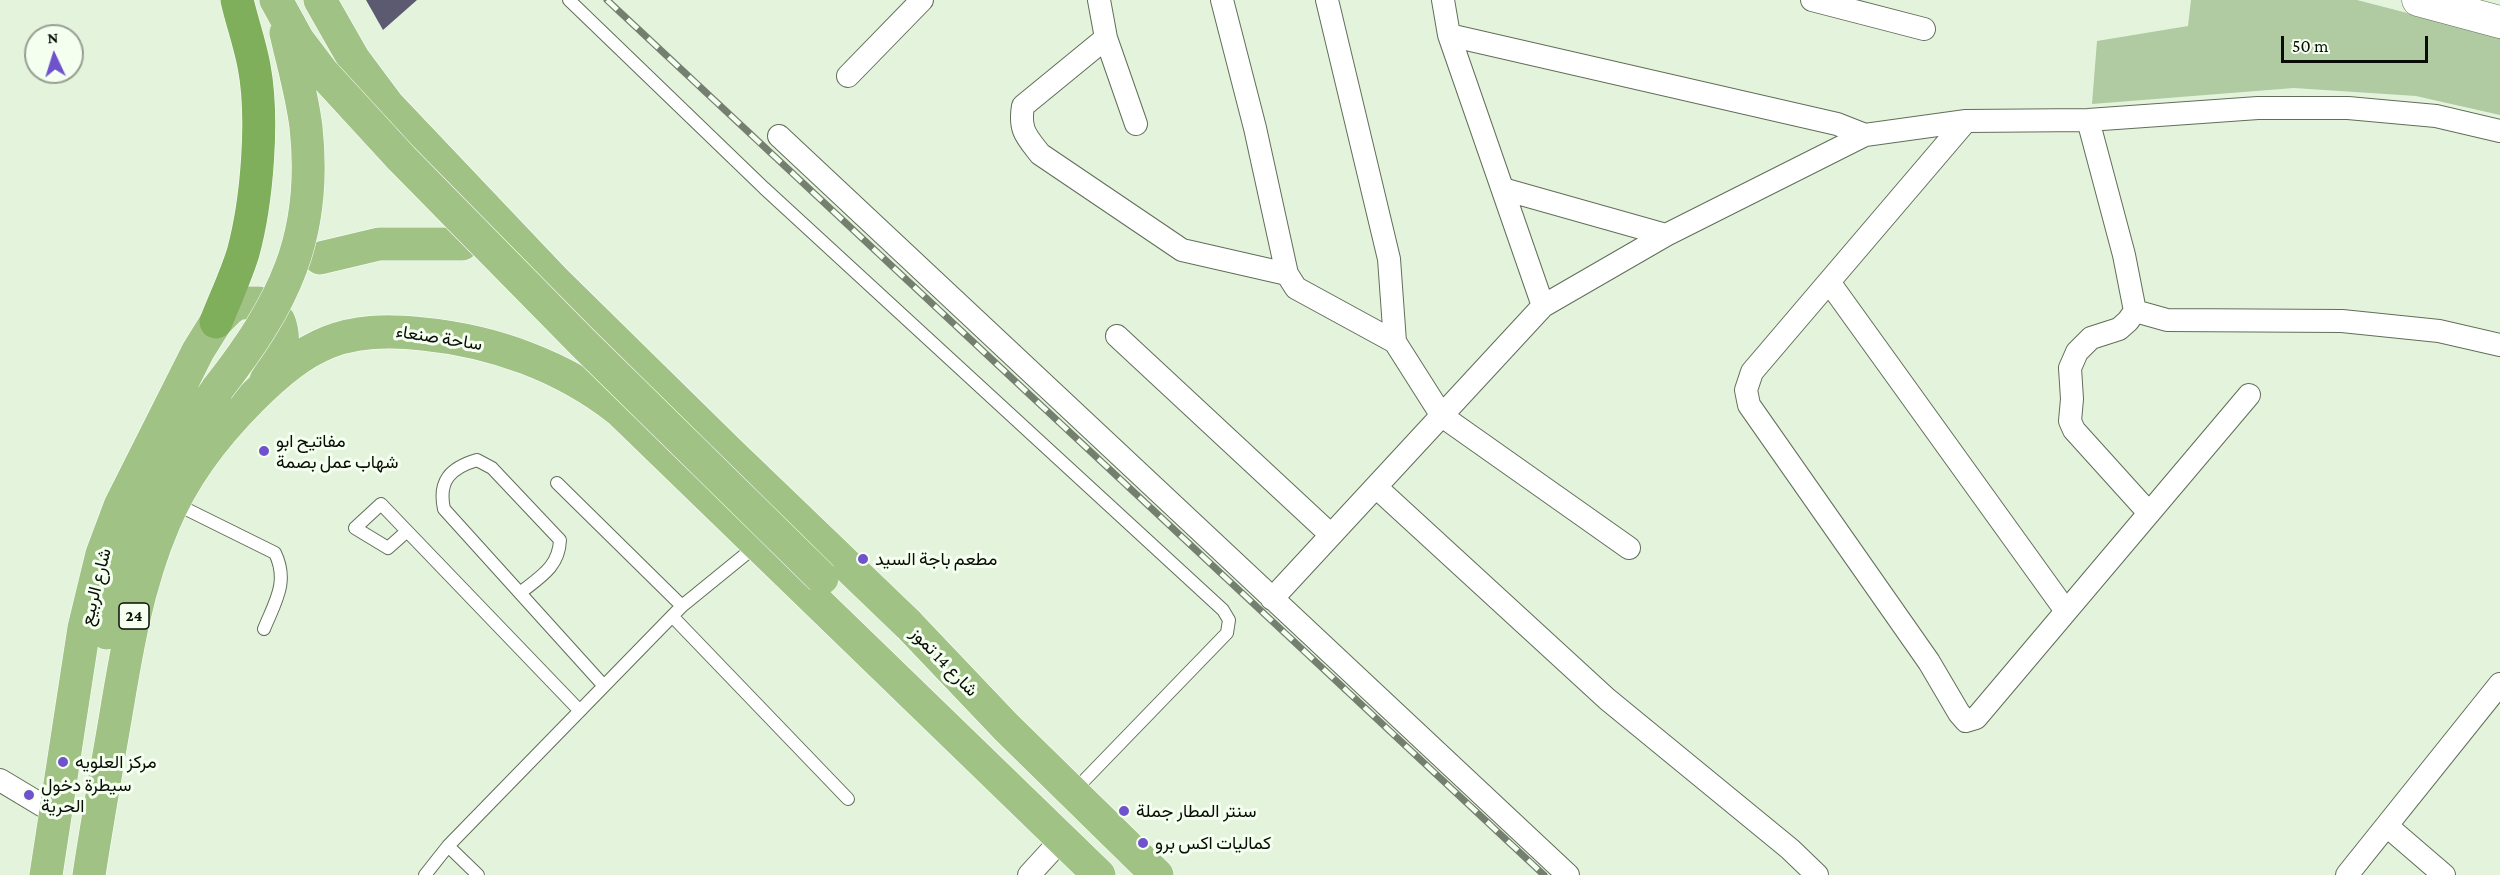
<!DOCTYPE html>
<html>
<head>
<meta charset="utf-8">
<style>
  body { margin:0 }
  #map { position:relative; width:2500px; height:875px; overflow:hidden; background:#e4f4dc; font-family:"Crimson Pro",serif }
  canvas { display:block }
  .north { position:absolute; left:24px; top:24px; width:60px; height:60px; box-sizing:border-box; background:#f5fff0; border:2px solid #969e92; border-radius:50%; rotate:356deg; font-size:16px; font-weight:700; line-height:24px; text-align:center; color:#080d06 }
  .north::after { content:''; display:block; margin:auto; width:21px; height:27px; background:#6e53cd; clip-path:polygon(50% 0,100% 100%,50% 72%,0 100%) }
  .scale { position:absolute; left:2281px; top:36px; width:147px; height:27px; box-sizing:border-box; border:3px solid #080d06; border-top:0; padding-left:8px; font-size:18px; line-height:21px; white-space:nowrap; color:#080d06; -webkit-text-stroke:4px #f5fff0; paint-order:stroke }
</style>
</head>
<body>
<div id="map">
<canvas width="2500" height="875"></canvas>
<div class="north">N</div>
<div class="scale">50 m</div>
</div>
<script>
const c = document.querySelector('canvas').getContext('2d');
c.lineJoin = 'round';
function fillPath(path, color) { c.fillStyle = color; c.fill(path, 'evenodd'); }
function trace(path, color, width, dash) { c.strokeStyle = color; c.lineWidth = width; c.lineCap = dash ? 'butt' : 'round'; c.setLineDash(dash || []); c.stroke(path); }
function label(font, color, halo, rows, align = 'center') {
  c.font = font + ' "Crimson Pro",Vazirmatn,serif'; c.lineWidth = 6; c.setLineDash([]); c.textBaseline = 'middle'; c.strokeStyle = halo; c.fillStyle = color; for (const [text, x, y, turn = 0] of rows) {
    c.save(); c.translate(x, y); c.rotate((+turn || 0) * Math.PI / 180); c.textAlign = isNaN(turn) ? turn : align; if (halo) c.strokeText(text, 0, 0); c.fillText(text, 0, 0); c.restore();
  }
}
const green = new Path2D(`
  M2191,0H2357L2500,37V115L2416,96L2294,88L2092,104L2097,41L2188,26Z`);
const building = new Path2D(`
  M366,0H417L383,30Z`);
const service = new Path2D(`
  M569,0L764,188L1223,610L1229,620L1227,633L1074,791
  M557,483L682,606
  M176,504L275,553C289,582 275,602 264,629
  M406,532L388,548L355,528L381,504L580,711
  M520,593C540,577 559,567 560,540L492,468L477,460C450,468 438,481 444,509L604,686
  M672,616L848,799
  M448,846L478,875
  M425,875L448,846L682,606L757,545`);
const minor = new Path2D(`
  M1099,0L1106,38L1136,124
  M1222,0L1255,128L1287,274L1296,288L1395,342
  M1327,0L1389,259L1395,342L1442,416L1629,548
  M1443,0L1449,35L1543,306
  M1812,0L1924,29
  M1449,35L1837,124L1865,135
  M1106,38L1023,106C1019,130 1026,136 1040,154L1182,250L1287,274
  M848,76L922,0
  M2088,120L2124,255L2135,311L2128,321L2119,329L2091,338L2077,352L2070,368L2072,399L2070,421L2074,430L2149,513
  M1966,121L1752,372L1746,390L1749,405L1929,662L1959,713L1966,721L1976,718L2249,395
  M779,136L1568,875
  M1503,189L1666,235
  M1829,282L2066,611
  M2135,311L2167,320L2342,321L2439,331L2500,345
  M1117,336L1331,535
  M1376,487L1607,699L1790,849L1817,875
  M1272,599L1543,306L1666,235L1865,135L1966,121L2088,120L2258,108H2348L2436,116L2500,131
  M0,780L55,813
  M2387,826L2444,875
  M1029,875L1062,839
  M2347,875L2500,684`);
const secondary = new Path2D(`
  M2418,0L2500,22`);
const primary = new Path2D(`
  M320,0L353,58L388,105L556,282L728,451L909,625L1006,727L1157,875
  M320,258L379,244H462
  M266,380C278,360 288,345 279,321
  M107,633C124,539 164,466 218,388
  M46,875L84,628L102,554L120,506L198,351L216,322L229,309L238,303H259
  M89,875C97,823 106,772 115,720C126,653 137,586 164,523C183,477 216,434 251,399C307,343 344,325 423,334C494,341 563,366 619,410L1099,875`);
const trunk = new Path2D(`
  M216,322C225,299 236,276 243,253C257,202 264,118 254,66C250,44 242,22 237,0`);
const rail = new Path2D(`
  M607,0L1544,875`);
const primaryBridge = new Path2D(`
  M276,0L298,40L323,73L402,159L581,341L822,578
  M218,388C283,305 318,237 306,127C302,95 293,64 286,33`);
const markers = [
  [264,451,6,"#6e53cd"],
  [863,559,6,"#6e53cd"],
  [63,762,6,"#6e53cd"],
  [29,795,6,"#6e53cd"],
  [1124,811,6,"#6e53cd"],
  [1143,843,6,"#6e53cd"]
];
const shields = [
  [134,616,30]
];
const shieldNames = [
  ["24",134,616]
];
const streetNames = [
  ["ساحة صنعاء",439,338,9],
  ["شارع الربيع",96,587,-76],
  ["شارع 14 تموز",944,662,46]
];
const poiNames = [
  ["مفاتيح ابو",276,441],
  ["شهاب عمل بصمة",276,462],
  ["مطعم باجة السيد",875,559],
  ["مركز العلويه",75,762],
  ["سيطرة دخول",41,785],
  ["الحرية",41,806],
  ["سنتر المطار جملة",1136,811],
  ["كماليات اكس برو",1155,843]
];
fillPath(green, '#b0caa1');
fillPath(building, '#5c5a71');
trace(service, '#616e59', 14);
trace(minor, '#616e59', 24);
trace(secondary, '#616e59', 33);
trace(primary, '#fff', 34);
trace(trunk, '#fff', 34);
trace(service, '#fff', 12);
trace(minor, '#fff', 22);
trace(secondary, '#fff', 32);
trace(primary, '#a0c385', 33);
trace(trunk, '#80af5c', 33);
trace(rail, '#757f70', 7);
trace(rail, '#f5fff0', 4.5, [14]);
trace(primaryBridge, '#fff', 34, []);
trace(primaryBridge, '#a0c385', 33);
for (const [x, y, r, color] of markers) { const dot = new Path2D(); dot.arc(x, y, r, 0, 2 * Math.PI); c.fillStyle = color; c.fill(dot); trace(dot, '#f5fff0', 2); }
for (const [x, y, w] of shields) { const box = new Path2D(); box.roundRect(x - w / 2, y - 13, w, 26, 4.5); c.fillStyle = '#f5fff0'; c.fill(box); trace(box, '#080d06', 1.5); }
label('bold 16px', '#080d06', null, shieldNames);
label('18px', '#080d06', '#f5fff0', streetNames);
label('18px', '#080d06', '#f5fff0', poiNames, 'left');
</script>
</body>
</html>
